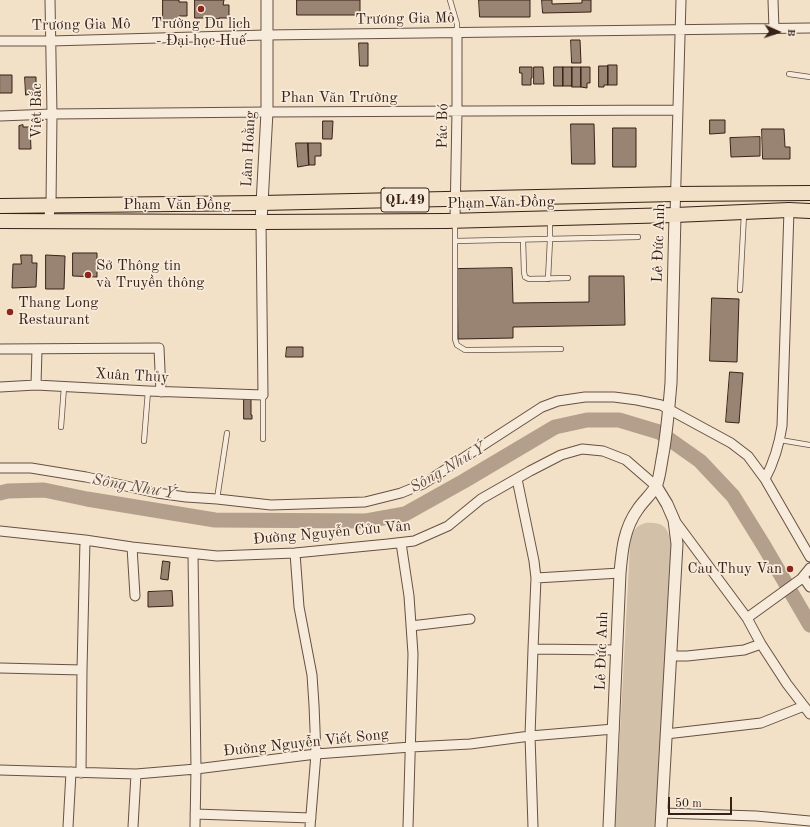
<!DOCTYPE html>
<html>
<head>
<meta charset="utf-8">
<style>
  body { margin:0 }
  #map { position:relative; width:810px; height:827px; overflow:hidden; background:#f2e0c7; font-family:"Old Standard TT",serif }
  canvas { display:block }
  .north { position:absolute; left:758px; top:12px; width:40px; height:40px; -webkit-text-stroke:3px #f7ebdb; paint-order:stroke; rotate:93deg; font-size:11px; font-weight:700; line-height:16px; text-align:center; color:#392117 }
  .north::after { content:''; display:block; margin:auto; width:14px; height:18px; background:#392117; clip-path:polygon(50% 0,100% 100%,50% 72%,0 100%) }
  .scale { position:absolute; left:668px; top:797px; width:64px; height:18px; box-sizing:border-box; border:2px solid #392117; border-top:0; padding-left:5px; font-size:12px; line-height:14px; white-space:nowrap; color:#392117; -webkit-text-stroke:3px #f7ebdb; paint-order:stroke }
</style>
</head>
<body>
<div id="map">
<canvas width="810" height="827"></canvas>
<div class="north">B</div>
<div class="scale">50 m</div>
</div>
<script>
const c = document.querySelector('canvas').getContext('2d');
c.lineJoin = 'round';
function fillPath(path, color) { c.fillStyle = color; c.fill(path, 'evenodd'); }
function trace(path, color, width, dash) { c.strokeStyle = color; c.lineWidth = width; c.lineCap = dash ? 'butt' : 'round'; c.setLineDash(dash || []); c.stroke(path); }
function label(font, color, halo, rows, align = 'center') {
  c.font = font + ' "Old Standard TT",serif'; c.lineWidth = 3.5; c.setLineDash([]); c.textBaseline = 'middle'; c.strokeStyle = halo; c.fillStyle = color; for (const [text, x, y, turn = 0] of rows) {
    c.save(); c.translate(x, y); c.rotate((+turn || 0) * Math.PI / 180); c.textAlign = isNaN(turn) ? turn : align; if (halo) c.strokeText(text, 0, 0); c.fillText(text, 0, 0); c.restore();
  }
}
const green = new Path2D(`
  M645,523C662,522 668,526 671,543L657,827H615L630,545C632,534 633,527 645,523Z`);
const river = new Path2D(`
  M0,493L8,491L44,490L87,499L215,520L366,521L405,514L464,481L555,427L587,420H619L659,432L700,461L733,496L764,546L810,625`);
const building = new Path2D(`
  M163,0H179V2H187V16H179V21H163Z
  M195,0H224L223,5H229V18H219V19H205V18H195Z
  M297,0H360V15H297Z
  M479,0H530V17H480Z
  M542,0H552V4L582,3V0H591V12L543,13Z
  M571,40H580L581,63H572Z
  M359,43H368V66H360Z
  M608,65H617V85H608Z
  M599,66H608V85H604V87H599Z
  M520,67H532V78H531V85H522V73H520Z
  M534,67H543L544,84H534Z
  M554,67H563V86H554Z
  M563,67H572V86H563Z
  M572,67H581V87H572Z
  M581,67H590V83H587V88L581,87Z
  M0,75H12V93H0Z
  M25,77H36V91H31V94L26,95Z
  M710,120H725V133L710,134Z
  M323,121H333L332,139H323Z
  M571,124H594L595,164H572Z
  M23,125V127H30L31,149H19V126Z
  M613,128H636V167H613Z
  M762,129H784L785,147H790V159H763Z
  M760,137V156L731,157L730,138Z
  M296,143H308L309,165L298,167Z
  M308,143H321V156H315V165H309Z
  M73,253H97V277L73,276Z
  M21,255H32V263H37L36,287L12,288L13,264H21Z
  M46,255L65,256L64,289H46Z
  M512,268L513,303L589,302V276H624L625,325L513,327V338L458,339L457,269Z
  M712,298L739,299L737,362L710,361Z
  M287,347H303V357H286Z
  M730,372L743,373L739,423L726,422Z
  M244,396H251V415H252V419H244Z
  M163,561L170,562L168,580L161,579Z
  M172,591L173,606L148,607V592Z`);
const service = new Path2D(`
  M450,0L457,24V32
  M789,74L810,77
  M455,222V339L457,345L465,350H471L561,349
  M523,240L524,272L525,277L529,279L568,278
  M455,241L638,237
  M548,279L550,240V221
  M740,290L744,214
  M61,427L64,387
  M263,439V395
  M780,440L810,445
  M144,441L148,391
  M217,499L227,433`);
const minor = new Path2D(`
  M773,0L774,29
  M0,41H51L266,35L810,28
  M0,116L52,114L267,112L678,110
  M675,215L681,0
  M455,220L457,111V32
  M48,221L51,205L52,114L50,0
  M0,349L159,348L161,392
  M36,385L37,349
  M0,387L36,385L148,391L263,395L261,222
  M0,468H31L86,477L157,493L186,497L217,499L271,505L365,502L401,493L423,484L542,407L558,401L585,397H614L637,400L661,405L731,443L748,456L765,479L810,557
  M517,479L534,561L536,578L533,649L530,736L533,827
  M765,479C774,462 779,446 782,426L789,210
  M675,521L747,618L761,644L787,684L810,714
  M0,531L85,540L132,547L217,556L295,553L388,544L414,541L448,526L481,499L530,471L561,455L582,449L603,451L626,460L656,486
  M401,543L409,596L413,654L408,827
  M132,547L135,596
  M295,553L299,607L312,675L314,705L316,754L310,827
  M193,554L196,769L195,827
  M803,577L810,587
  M536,578L620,573
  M747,618L801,579L810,568
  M411,626L470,619
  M533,649L616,650
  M671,656H687L744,650L761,644
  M0,668L82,670
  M666,734L761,723L804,706
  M0,770L136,774L196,769L316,754L411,747L470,744L530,736L614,729
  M81,773L82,670L85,540
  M662,813L756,816L810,821
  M195,814L311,818
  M68,827L71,772
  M133,827L136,774`);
const tertiary = new Path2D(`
  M261,222L267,112V0
  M656,486L667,504L674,520L677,544L661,827
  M609,827L620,573C622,550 624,528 638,509C643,501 654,492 657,484C660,475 661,464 663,454C667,431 669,407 671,383L675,215`);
const primary = new Path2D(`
  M0,206L261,203L676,194L810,193
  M0,221L261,222L446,221L675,215L789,210L810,211`);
const markers = [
  [201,9,4,"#8f2418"],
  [88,275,4,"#8f2418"],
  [10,312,4,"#8f2418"],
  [790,569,4,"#8f2418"]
];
const shields = [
  [405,200,48]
];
const shieldNames = [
  ["QL.49",405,200]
];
const streetNames = [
  ["Trương Gia Mô",405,19,-1],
  ["Trương Gia Mô",81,25,-1],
  ["Phan Văn Trường",339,98],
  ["Việt Bắc",37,111,-90],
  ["Pác Bó",443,126,-89],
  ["Lâm Hoằng",249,149,-87],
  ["Phạm Văn Đồng",501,203,-1],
  ["Phạm Văn Đồng",177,205],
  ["Lê Đức Anh",659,243,-88],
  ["Xuân Thủy",132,376,3],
  ["Đường Nguyễn Cửu Vân",332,533,-5],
  ["Lê Đức Anh",602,651,-88],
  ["Đường Nguyễn Viết Song",306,743,-6]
];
const poiNames = [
  ["Trường Du lịch",201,24,"center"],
  ["- Đại học Huế",201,41,"center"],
  ["Sở Thông tin",96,266],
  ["và Truyền thông",96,283],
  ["Thang Long",18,303],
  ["Restaurant",18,320],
  ["Cau Thuy Van",782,569,"right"]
];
const waterNames = [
  ["Sông Như Ý",448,468,-30],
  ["Sông Như Ý",134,487,10]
];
fillPath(green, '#d3c0a9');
trace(river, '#b39f8b', 15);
fillPath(building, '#998473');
trace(building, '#392117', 1);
trace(service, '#675143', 6);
trace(minor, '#675143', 11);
trace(tertiary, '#675143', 13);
trace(primary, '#392117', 16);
trace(service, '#f7ebdb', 4.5);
trace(minor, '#f7ebdb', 9);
trace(tertiary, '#f7ebdb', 11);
trace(primary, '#f2e0c7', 14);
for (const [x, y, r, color] of markers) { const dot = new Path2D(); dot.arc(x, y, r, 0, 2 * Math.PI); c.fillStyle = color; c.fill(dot); trace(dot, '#f7ebdb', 1.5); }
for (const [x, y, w] of shields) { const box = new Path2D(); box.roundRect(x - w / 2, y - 12, w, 24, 3); c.fillStyle = '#f7ebdb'; c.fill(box); trace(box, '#392117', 1); }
label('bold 14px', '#392117', null, shieldNames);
label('15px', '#392117', '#f7ebdb', streetNames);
label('15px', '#392117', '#f7ebdb', poiNames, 'left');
label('italic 16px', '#644d40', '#f7ebdb', waterNames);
</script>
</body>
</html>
